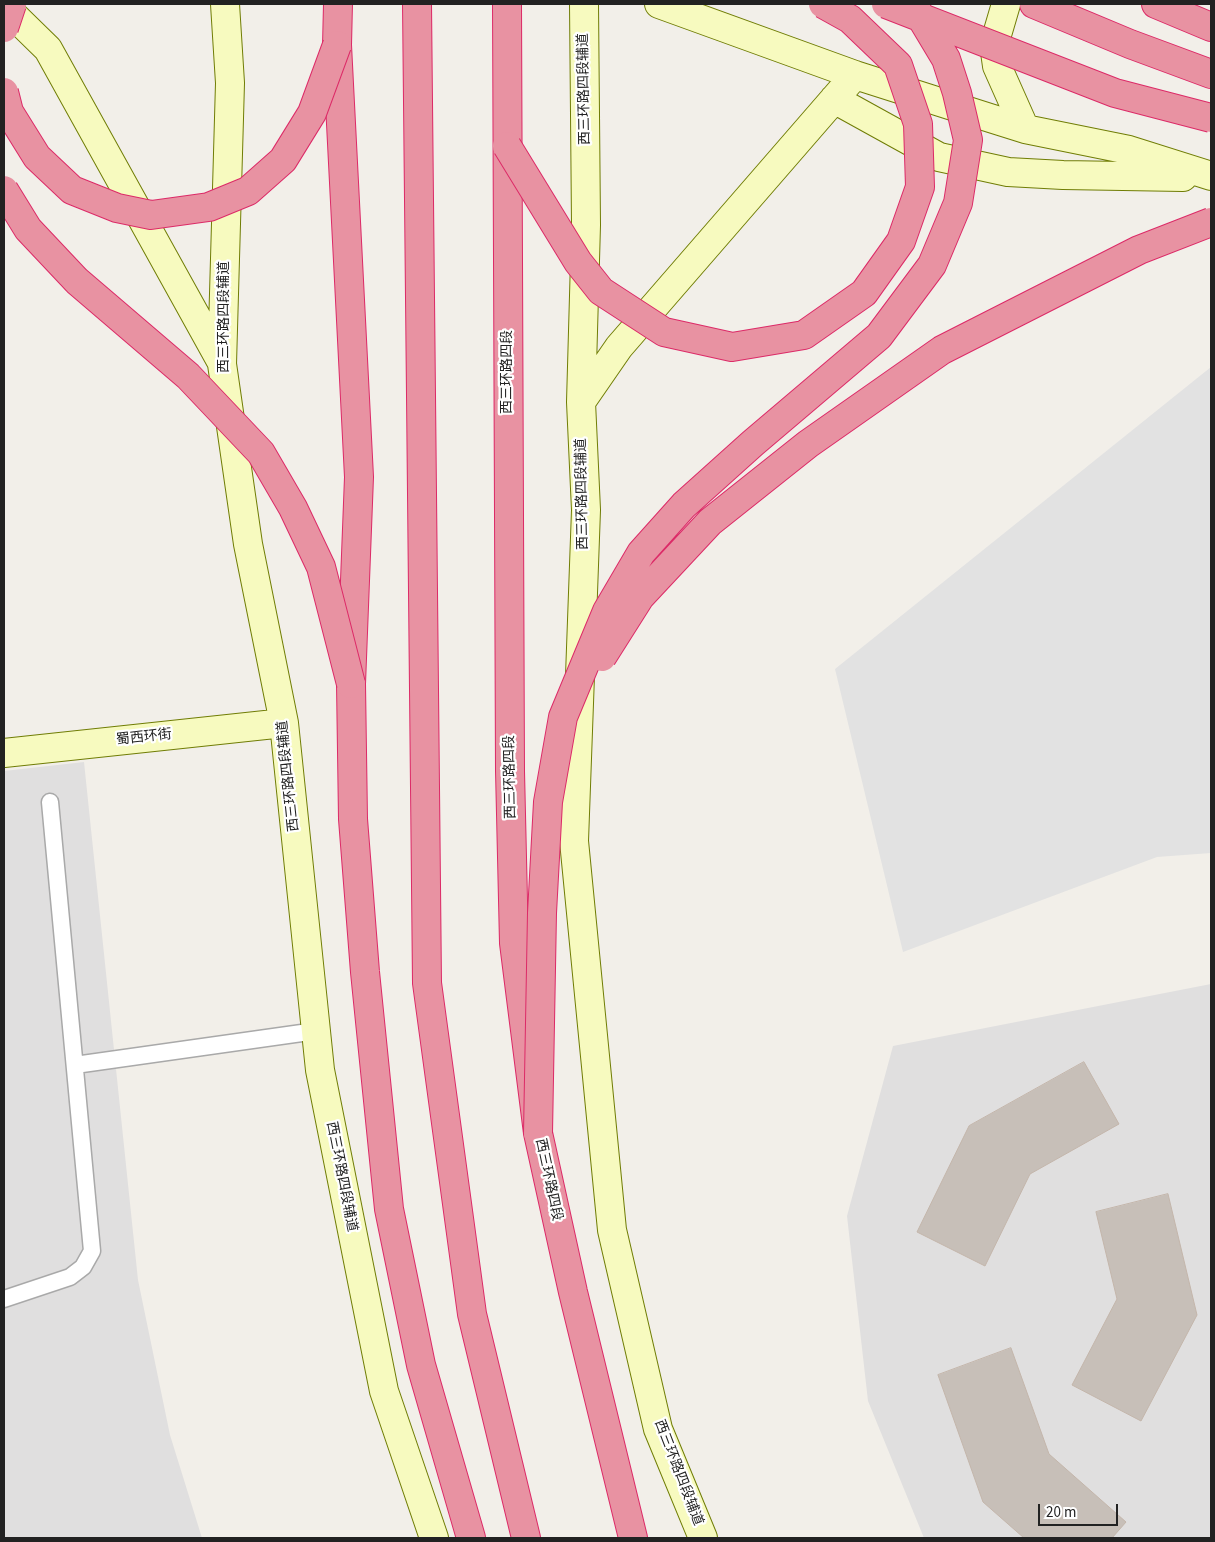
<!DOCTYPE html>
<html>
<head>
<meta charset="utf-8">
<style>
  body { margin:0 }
  #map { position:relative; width:1215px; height:1542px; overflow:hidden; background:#f2efe9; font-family:"Source Sans 3",sans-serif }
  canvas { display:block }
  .frame { position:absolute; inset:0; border:5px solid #222; pointer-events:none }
  .scale { position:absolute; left:1038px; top:1504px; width:80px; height:22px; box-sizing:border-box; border:2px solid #222; border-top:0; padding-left:6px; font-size:15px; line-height:18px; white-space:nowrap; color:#222; -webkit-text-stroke:4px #fff; paint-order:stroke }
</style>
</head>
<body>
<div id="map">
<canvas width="1215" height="1542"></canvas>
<div class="frame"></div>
<div class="scale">20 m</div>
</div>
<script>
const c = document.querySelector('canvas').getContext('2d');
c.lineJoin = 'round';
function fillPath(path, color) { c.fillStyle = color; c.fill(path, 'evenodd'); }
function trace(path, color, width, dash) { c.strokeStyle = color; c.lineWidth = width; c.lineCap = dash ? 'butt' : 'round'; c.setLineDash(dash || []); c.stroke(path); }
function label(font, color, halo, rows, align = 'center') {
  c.font = font + ' "Source Sans 3","Noto Sans SC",sans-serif'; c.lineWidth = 4.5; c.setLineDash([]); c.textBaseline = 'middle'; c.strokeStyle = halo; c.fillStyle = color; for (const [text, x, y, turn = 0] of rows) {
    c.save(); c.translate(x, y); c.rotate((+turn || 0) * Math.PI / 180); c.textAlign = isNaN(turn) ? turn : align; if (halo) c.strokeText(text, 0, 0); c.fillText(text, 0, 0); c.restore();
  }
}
const residential = new Path2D(`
  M84,762L138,1280L170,1435L202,1538H4V771Z
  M1211,984V1538H924L868,1401L847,1216L893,1046Z`);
const parking = new Path2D(`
  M1211,367V853L1157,857L903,952L835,669Z`);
const building = new Path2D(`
  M1084,1062L1119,1124L1030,1174L985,1266L917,1232L969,1126Z
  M1168,1194L1197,1315L1141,1421L1072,1385L1117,1299L1096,1212Z
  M1011,1348L1049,1454L1126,1522L1112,1538H1024L983,1502L938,1375Z`);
const lane = new Path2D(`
  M75,1065L316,1031
  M4,1299L70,1277L83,1267L92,1251L50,802`);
const secondary = new Path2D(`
  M225,4L230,83L222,364L248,544L284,723L320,1070L384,1391L434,1538
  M584,4L586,225L581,402L586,510L574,841L612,1230L658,1429L703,1538
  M659,4L855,75L990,118L1025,129L1129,150L1211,176
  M1006,4L994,45L997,66L1025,129
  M4,6L48,49L222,363
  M834,99L939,157L1008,172L1063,175L1183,177
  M581,402L619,347L855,75
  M4,753L284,723`);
const highway = new Path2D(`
  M338,4L337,45L359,477L351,684L353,819L365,972L389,1209L421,1365L471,1538
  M417,4L427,983L472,1314L526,1538
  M507,4L510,771L514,943L538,1133L573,1292L633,1538
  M1034,4L1130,44L1211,74
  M1156,4L1211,27`);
const highwayBridge = new Path2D(`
  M886,4L1115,93L1211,118
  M4,28L12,4
  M4,92L9,112L37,157L72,190L117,208L151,215L209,207L248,191L283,160L312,113L337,45
  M507,146L578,262L601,291L664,332L732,347L804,335L864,293L901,241L920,187L918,124L898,65L850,19L823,4
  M4,190L28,229L77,281L188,376L261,453L293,508L321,567L351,684
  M602,657L640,597L710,522L808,444L942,350L1139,250L1211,222
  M538,1133L542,913L548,802L563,717L607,611L641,553L684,505L753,443L879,336L932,265L958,203L968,140L957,93L946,59L913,4`);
const streetNames = [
  ["西三环路四段辅道",585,89,-91],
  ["西三环路四段辅道",225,317,-90],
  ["西三环路四段",508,372,-90],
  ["西三环路四段辅道",583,494,-91],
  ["蜀西环街",144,738,-6],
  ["西三环路四段辅道",289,776,-96],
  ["西三环路四段",511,777,-91],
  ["西三环路四段辅道",341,1177,79],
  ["西三环路四段",548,1180,78],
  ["西三环路四段辅道",678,1473,69]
];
fillPath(residential, '#e0dfdf');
fillPath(parking, '#e2e2e2');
fillPath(building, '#c7bfb8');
trace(building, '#c4b6ab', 1);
trace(lane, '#a9a9a9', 19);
trace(secondary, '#707d05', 30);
trace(highway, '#dc2a67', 30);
trace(lane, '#fff', 16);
trace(secondary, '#f7fabf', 28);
trace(highway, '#e892a2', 28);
trace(highwayBridge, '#dc2a67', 30, []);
trace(highwayBridge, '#e892a2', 28);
label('14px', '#222', '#fff', streetNames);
</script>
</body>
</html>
